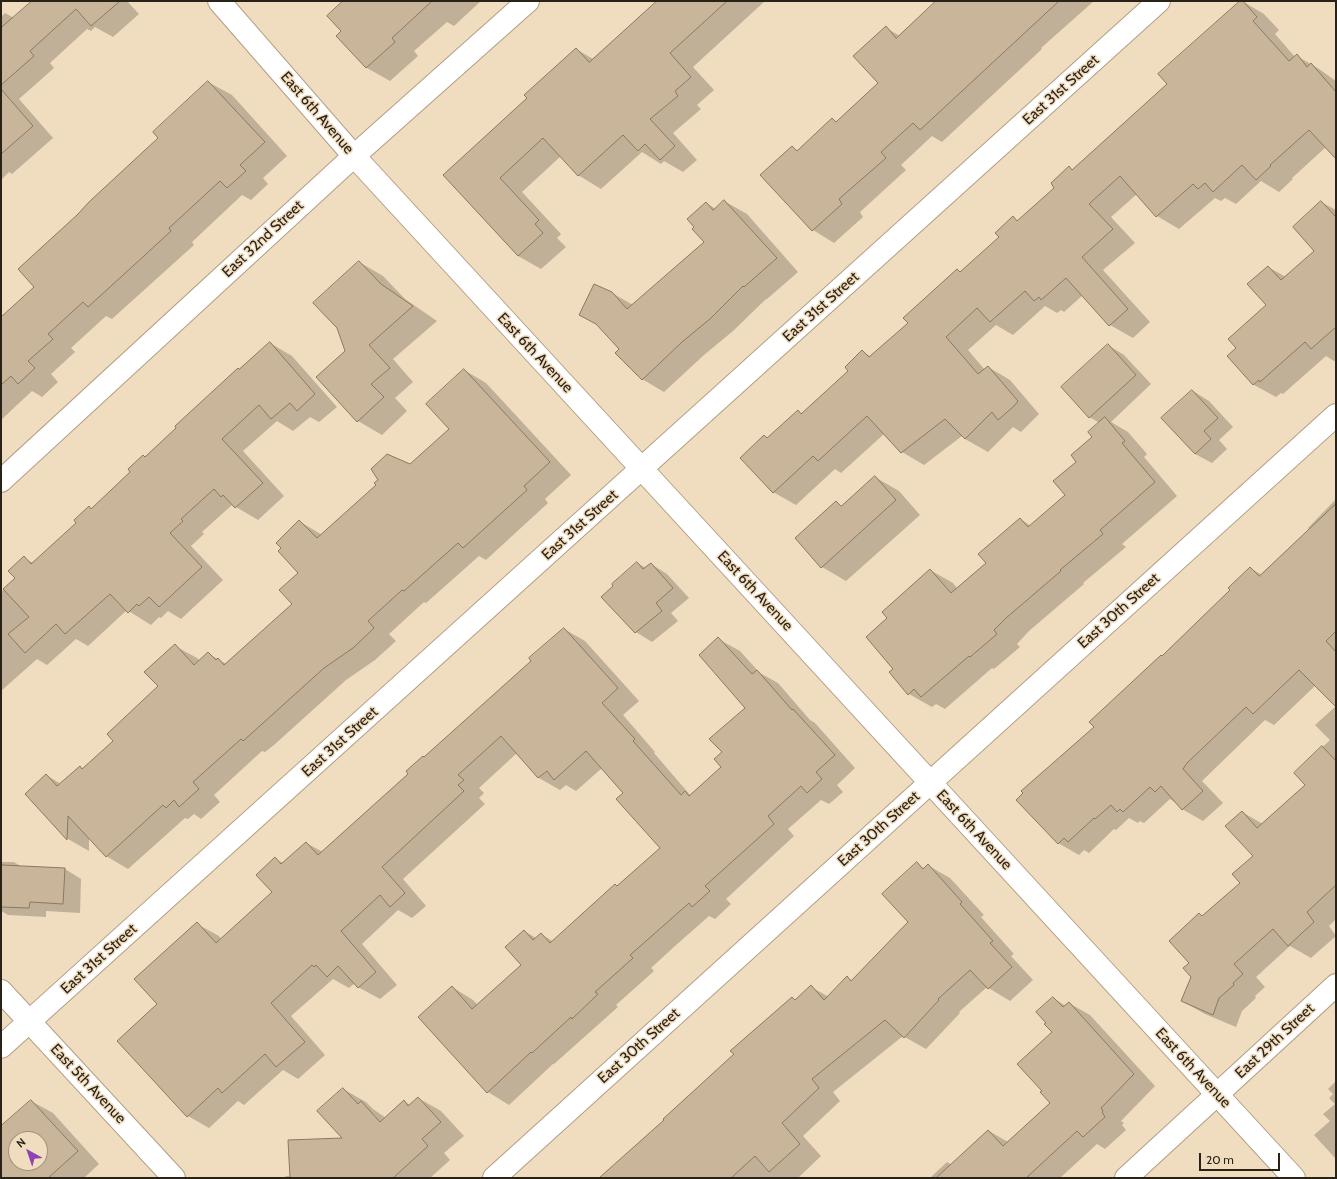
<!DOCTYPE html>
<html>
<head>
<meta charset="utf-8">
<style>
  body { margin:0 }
  #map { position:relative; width:1337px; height:1179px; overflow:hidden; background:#f0dcbf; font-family:Cabin,sans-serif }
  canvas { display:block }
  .frame { position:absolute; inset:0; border:2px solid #292217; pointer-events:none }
  .north { position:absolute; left:8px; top:1131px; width:40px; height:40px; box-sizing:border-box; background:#f0dcbf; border:1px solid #a0927c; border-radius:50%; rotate:320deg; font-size:11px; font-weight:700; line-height:16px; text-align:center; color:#292217 }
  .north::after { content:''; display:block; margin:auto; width:14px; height:18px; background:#8e42b3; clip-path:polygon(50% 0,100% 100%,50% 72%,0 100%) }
  .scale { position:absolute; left:1199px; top:1153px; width:81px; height:18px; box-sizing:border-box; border:2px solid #292217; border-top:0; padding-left:5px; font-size:12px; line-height:14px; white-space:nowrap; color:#292217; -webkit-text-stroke:3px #f0dcbf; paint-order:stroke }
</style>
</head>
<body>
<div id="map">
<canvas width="1337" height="1179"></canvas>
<div class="frame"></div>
<div class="north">N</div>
<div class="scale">20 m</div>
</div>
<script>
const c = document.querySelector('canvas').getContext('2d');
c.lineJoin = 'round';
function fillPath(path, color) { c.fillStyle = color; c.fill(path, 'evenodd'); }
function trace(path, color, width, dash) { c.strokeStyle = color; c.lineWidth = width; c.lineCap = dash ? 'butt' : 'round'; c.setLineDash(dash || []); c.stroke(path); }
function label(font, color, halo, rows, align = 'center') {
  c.font = font + ' Cabin,sans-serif'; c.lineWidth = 3; c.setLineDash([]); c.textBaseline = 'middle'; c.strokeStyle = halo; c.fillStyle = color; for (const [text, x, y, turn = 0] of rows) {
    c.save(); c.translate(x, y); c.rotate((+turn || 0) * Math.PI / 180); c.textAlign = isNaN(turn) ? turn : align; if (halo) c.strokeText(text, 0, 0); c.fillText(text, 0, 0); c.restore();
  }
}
const shadow = new Path2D(`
  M33,1H127L139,14L113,37L95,27L91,31L87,29L50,63L54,68L19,99L53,138L12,174L9,172L1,180V17L5,13L14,18Z
  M344,1H481L454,26L447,22L414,51L418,56L390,81L367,68L338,36L342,31Z
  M658,1H765L693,67L714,90L697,105L701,109L673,133L697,160L683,172L664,161L661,164L642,152L601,189L578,175L561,156L522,192L561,234L557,238L566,247L541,269L518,256L445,175L529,98L576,49L593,59Z
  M938,1H1094L1041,48L1042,49L942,142L932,136L901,165L906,170L860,212L863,217L834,243L813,230L792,147L798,151L832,119L837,122L880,83L886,28L900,36Z
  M1242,1L1264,14L1279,30L1275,34L1295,57L1297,56L1319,69L1336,81V158L1326,147L1292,178L1293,179L1279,192L1261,181L1236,204L1225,198L1221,201L1215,198L1179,229L1157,216L1137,194L1111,217L1135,243L1103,270L1150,322L1133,338L1110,325L1083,295L1064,312L1061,310L1057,313L1045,306L1013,335L996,325L968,350L985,370L988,367L1010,380L1039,414L1021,432L1013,427L988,452L965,439L962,436L924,465L902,452L884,434L841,473L835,469L796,505L773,492L768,439L798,411L802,414L850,371L862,351L871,357L909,323L961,273L1001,237L1013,218L1019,221L1056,188L1069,168L1073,170L1169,84Z
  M208,82L232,95L287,156L263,178L268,184L251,200L242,195L192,242L194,245L112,319L106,316L71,348L75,352L51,374L58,382L42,397L32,391L1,420V318L36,287L78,215L160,138Z
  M724,201L747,214L798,272L767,299H766L733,331L704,355L664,392L642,379L620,349L600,326L580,315L612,293L633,305L705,242L706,203L716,209Z
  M1321,202L1336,210V360L1334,361L1326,356L1283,394L1281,393L1276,397L1254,385L1228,356L1238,348L1267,305L1268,267L1286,277L1315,251Z
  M359,262L383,276L405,299L437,321L393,359L413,382L395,398L407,411L382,435L358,421L346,352Z
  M270,343L292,356L337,407L319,422L310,417L293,431L277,421L243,451L284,496L258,520L236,507L233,504L202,532L204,534L191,546L223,580L181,619L168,611L161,618L159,617L151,625L127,610L88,646L76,639L47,665L37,659L1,691V592L16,578L24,558L33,563L77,523L89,508L92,510L145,458Z
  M1108,345L1124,355L1151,384L1111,422L1128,432L1147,454L1144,457L1177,496L1122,544L1126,547L1083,583L1084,584L1029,631L1017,644L1020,647L994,669L992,668L945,709L936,704L932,707L909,694L890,672L895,669L889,618L930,570L953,583L957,588L987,563L1020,519L1031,526L1067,496L1078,462L1093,437L1100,423L1089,417Z
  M464,370L486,383L571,475L545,499L548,503L486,560L479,556L426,603L424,602L389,634L396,641L375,660L346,680L274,745L265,752L262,751L214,795L220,802L201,819L194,814L188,819L185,818L128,869L106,856L89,838V851L68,839L26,794L46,775L61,784L80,767L83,769L115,741L159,686L175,646L197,658L200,661L209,654L226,664L293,604L300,573L299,521L322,535L410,466L450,429Z
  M1193,391L1209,401L1233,427L1219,440L1227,449L1212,463L1195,454L1163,418Z
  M875,477L899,491L920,515L846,581L822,567L836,503L842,506Z
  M1336,499V687L1317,684L1274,725L1265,720L1202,781L1223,803L1203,821L1182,809L1176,803L1170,799L1144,823L1140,821L1138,823L1129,818L1116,830L1114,829L1089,853L1084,850L1079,855L1058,843L1095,727L1163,657L1232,590L1250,568L1262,575L1310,531L1308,528Z
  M637,563L646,568L651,564L667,574L689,598L671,613L678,621L652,642L636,632Z
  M564,629L585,641L639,701L623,715L655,752L654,753L691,796L723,767V752L747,708L718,639L740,651L760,673L778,683L810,720L815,723L855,768L837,785L843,792L829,804L821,800L788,829L794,836L726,899L731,904L715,919L709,916L675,946L651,968L654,971L616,1005L618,1007L554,1064H553L509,1105L488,1092L452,987L473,1000L478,1005L522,965L524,931L536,938L541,934L554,942L661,848L625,793L602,768L576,791L566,785L560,790L539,778L517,753L479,788L484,793L479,798L485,804L403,879L426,906L412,918L398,910L362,944L397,985L380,999L358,987L355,983L349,988L333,979L291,1016L325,1055L298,1079L283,1070L244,1105L238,1101L209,1128L188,1116L158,1004L197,924L219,936L221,939L273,892L275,859L283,863L306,843L323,852L532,661Z
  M1336,706V919L1329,926L1336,936L1311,958L1290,946L1256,977L1265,987L1255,996L1256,998L1242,1011L1236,1027L1205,1014L1182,1001L1192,977L1191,963L1200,915L1203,917L1242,883L1254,856L1242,812L1263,824L1306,785L1295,773L1330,740L1315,725Z
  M1,862H14L22,867L65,869L81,879L80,913L46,911V917L8,915L1,911Z
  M917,864L925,869L929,866L950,878L984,915L981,917L1014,954L1011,956L1033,980L1010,1001L987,987L959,1012L960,1013L926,1049L903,1036L833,1092L840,1101L803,1136L821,1156L798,1178H601L666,1120L792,998L796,1000L811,987L829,997L847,978L853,981L909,922Z
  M1053,998L1066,1006L1069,1003L1090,1015L1155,1086L1121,1121L1124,1123L1122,1125L1126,1130L1105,1149L1097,1144L1060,1178H930L947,1162L952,1165L989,1131L1008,1142L1051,1103L1043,1091L1053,1032Z
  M1336,1081V1159L1314,1135L1330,1121L1323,1114L1335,1104L1329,1098L1333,1094L1328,1089Z
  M343,1089L366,1102L373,1109L386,1118L404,1101L410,1105L418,1098L441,1111L464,1136L444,1153L450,1160L430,1178H286L285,1176H291L344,1139Z
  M31,1101L53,1113L99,1164L84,1178H1V1129ZM16,1139H40V1163H16Z`);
const building = new Path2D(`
  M32,1H120L91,26L76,9L30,51L34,56L1,85V28Z
  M343,1H432L392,38L395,42L366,68L336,36L341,31L327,16Z
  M657,1H727L670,53L691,77L675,91L678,96L650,119L675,146L660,160L645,144L638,151L623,135L578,176L543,138L500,178L539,220L535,224L543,233L518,256L443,175L527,98L524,95L576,48L589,62Z
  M936,1H1059L920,130L913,123L881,152L886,158L839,199L842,204L812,231L760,175L792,146L797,151L832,118L836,122L878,83L853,56L886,26L896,38Z
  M1240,1H1243L1257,17L1253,21L1289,61L1297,54L1307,67L1311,63L1336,92V159L1309,130L1270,165L1271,166L1256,180L1242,165L1213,192L1205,183L1198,189L1193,184L1156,217L1120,176L1089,204L1113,229L1082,257L1128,309L1109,326L1066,278L1041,300L1039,297L1034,301L1025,291L990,322L977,308L946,337L978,374L988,366L1018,401L1014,406L998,420L992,412L965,439L945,419L901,453L867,416L818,461L813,456L773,493L740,458L764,435L767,438L798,410L801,414L848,371L845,367L862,350L869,357L908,323L903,318L957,269L960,272L999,237L995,233L1013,216L1017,221L1054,188L1051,183L1069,166L1072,170L1167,84L1158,74Z
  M208,81L265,142L240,165L246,171L227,188L220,181L169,228L171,231L145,255L88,307L83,302L48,334L53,339L28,361L35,368L18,384L11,376L1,385V317L34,287L18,269L77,215L90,201L158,138L153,132Z
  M1,89L33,126L1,154Z
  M724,200L777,258L744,287L743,286L711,318L682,342L642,380L615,353L619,349L596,324L579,315L594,284L612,292L627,309L704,242L692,229L694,227L687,219L706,202L713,210Z
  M1321,201L1336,217V327L1311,349L1305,342L1260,382L1259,380L1253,385L1227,356L1236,348L1228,339L1266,305L1247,284L1268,266L1281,280L1314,251L1293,227Z
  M359,261L381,284L413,306L369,345L390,368L371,384L384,397L357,422L316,377L345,351L337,328L313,303Z
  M270,342L315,394L297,411L290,403L271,419L259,405L222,439L263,483L235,508L223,495L221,497L214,489L181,519L183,521L170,533L202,567L159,607L149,597L139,606L137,604L128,613L110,594L65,634L56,624L25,653L8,634L29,617L3,589L15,578L8,571L24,556L31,564L76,523L74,520L89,506L91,509L130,472L128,469L143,455L145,457L176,428L175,426L238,368L239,369Z
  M1108,344L1136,375L1089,418L1061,387Z
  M464,369L550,462L524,486L527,490L463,548L458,543L404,591L402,590L368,621L374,628L353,648L324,668L252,733L243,741L241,739L193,782L199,789L179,807L174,800L166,808L163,805L106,857L68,816L67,840L25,794L46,774L57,786L80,766L82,769L113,741L107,734L158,686L144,672L175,644L194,665L208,652L216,660L218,658L224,665L292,604L279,590L298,573L278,551L281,548L276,543L299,520L317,538L376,485L374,483L378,480L371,469L387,454L410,464L449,429L426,404Z
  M1192,390L1218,418L1204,431L1211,439L1195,454L1161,418Z
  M1105,417L1125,441L1122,443L1155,482L1100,530L1103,534L1060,570L1061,571L1006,618L994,630L997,634L970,657L969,656L921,697L914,689L908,695L889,672L893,669L866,637L887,618L882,612L930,569L951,593L986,563L978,554L1020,518L1028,527L1065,495L1053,481L1076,462L1071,455L1092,437L1088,432Z
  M875,476L896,500L821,568L795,538L836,501L841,506Z
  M1336,504V631L1326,641L1336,652V707L1299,670L1253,714L1246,707L1187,763L1183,769L1203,791L1182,810L1161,786L1155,792L1150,787L1123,812L1120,809L1117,812L1111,805L1095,819L1094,818L1068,842L1064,838L1058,844L1016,800L1023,793L1021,791L1094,727L1089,722L1161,655L1162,656L1230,590L1228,588L1250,567L1259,576Z
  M637,562L643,569L651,563L673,588L656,603L662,611L635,633L601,597L613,586L612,584Z
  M564,628L618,688L602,703L635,739L633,741L681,795L685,791L689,796L721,767L714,759L722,752L709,739L745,708L699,655L718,637L752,674L757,670L792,710L793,709L835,755L816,772L822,779L807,793L801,786L768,816L774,824L705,886L710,891L692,907L689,903L654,934L630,955L633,958L595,992L598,994L572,1019L571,1017L532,1053L531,1052L487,1093L418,1017L452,986L472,1009L521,965L505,947L524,930L533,940L541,933L550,943L615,884L617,886L660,848L616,799L623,793L586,751L554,780L547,771L538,778L501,736L458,775L464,780L458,785L464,791L382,867L405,893L390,907L380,895L341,931L376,972L358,988L338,966L327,977L316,965L314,967L312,965L271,1003L305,1042L276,1067L265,1054L222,1093L218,1088L187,1117L117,1041L157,1004L134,979L197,922L216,943L272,892L256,875L275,857L281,864L306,842L318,855L408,774L406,771L423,756L424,757L531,661L529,658Z
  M1322,746L1336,761V885L1307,912L1314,922L1288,946L1273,929L1234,964L1243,974L1233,983L1234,985L1219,998L1213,1015L1181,1001L1191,977L1183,968L1189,963L1169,941L1199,913L1202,916L1240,883L1232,874L1253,856L1225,826L1242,811L1257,828L1305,785L1294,773Z
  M917,862L923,869L928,864L962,902L960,904L993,941L990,943L1012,967L988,989L970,970L938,999L939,1000L904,1038L885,1020L812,1079L819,1088L782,1123L800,1144L769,1172L755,1156L731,1178H599L664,1120L663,1119L734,1054L730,1051L792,997L795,1000L811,985L824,1000L847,976L851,981L908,922L882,894Z
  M1,865L65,868L63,904L30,902L29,908L1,907Z
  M1053,997L1063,1007L1069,1002L1134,1074L1101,1108L1103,1111L1102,1112L1105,1117L1083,1137L1077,1131L1026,1178H936L988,1130L1003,1146L1050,1103L1040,1092L1042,1091L1017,1064L1052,1032L1044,1024L1046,1023L1036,1012Z
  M343,1088L358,1104L361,1101L380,1122L404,1100L408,1106L418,1097L441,1122L422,1139L428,1146L393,1178H290L288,1140L342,1138L317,1111Z
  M31,1100L78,1151L48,1178H1V1126ZM16,1139H40V1163H16Z`);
const minor = new Path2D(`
  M1,991L174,1178
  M1,1047L1159,1
  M494,1178L1336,415
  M1126,1178L1336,985`);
const tertiary = new Path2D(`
  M219,1L354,156L1294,1178
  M1,481L354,156L528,1`);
const streetNames = [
  ["East 31st Street",1061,90,-42],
  ["East 6th Avenue",317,113,49],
  ["East 32nd Street",263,239,-43],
  ["East 31st Street",821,307,-42],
  ["East 6th Avenue",535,353,47],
  ["East 31st Street",580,525,-42],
  ["East 6th Avenue",755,591,47],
  ["East 30th Street",1119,611,-42],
  ["East 31st Street",340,742,-42],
  ["East 30th Street",879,829,-42],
  ["East 6th Avenue",974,830,47],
  ["East 31st Street",99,959,-42],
  ["East 29th Street",1275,1041,-43],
  ["East 30th Street",639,1046,-42],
  ["East 6th Avenue",1193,1068,47],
  ["East 5th Avenue",88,1084,47]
];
fillPath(shadow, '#0003');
fillPath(building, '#c9b69a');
trace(building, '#8b785e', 1);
trace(minor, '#b29f84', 24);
trace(tertiary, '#b29f84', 24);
trace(minor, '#fff', 22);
trace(tertiary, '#fff', 22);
label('15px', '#292217', '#f0dcbf', streetNames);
</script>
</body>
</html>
